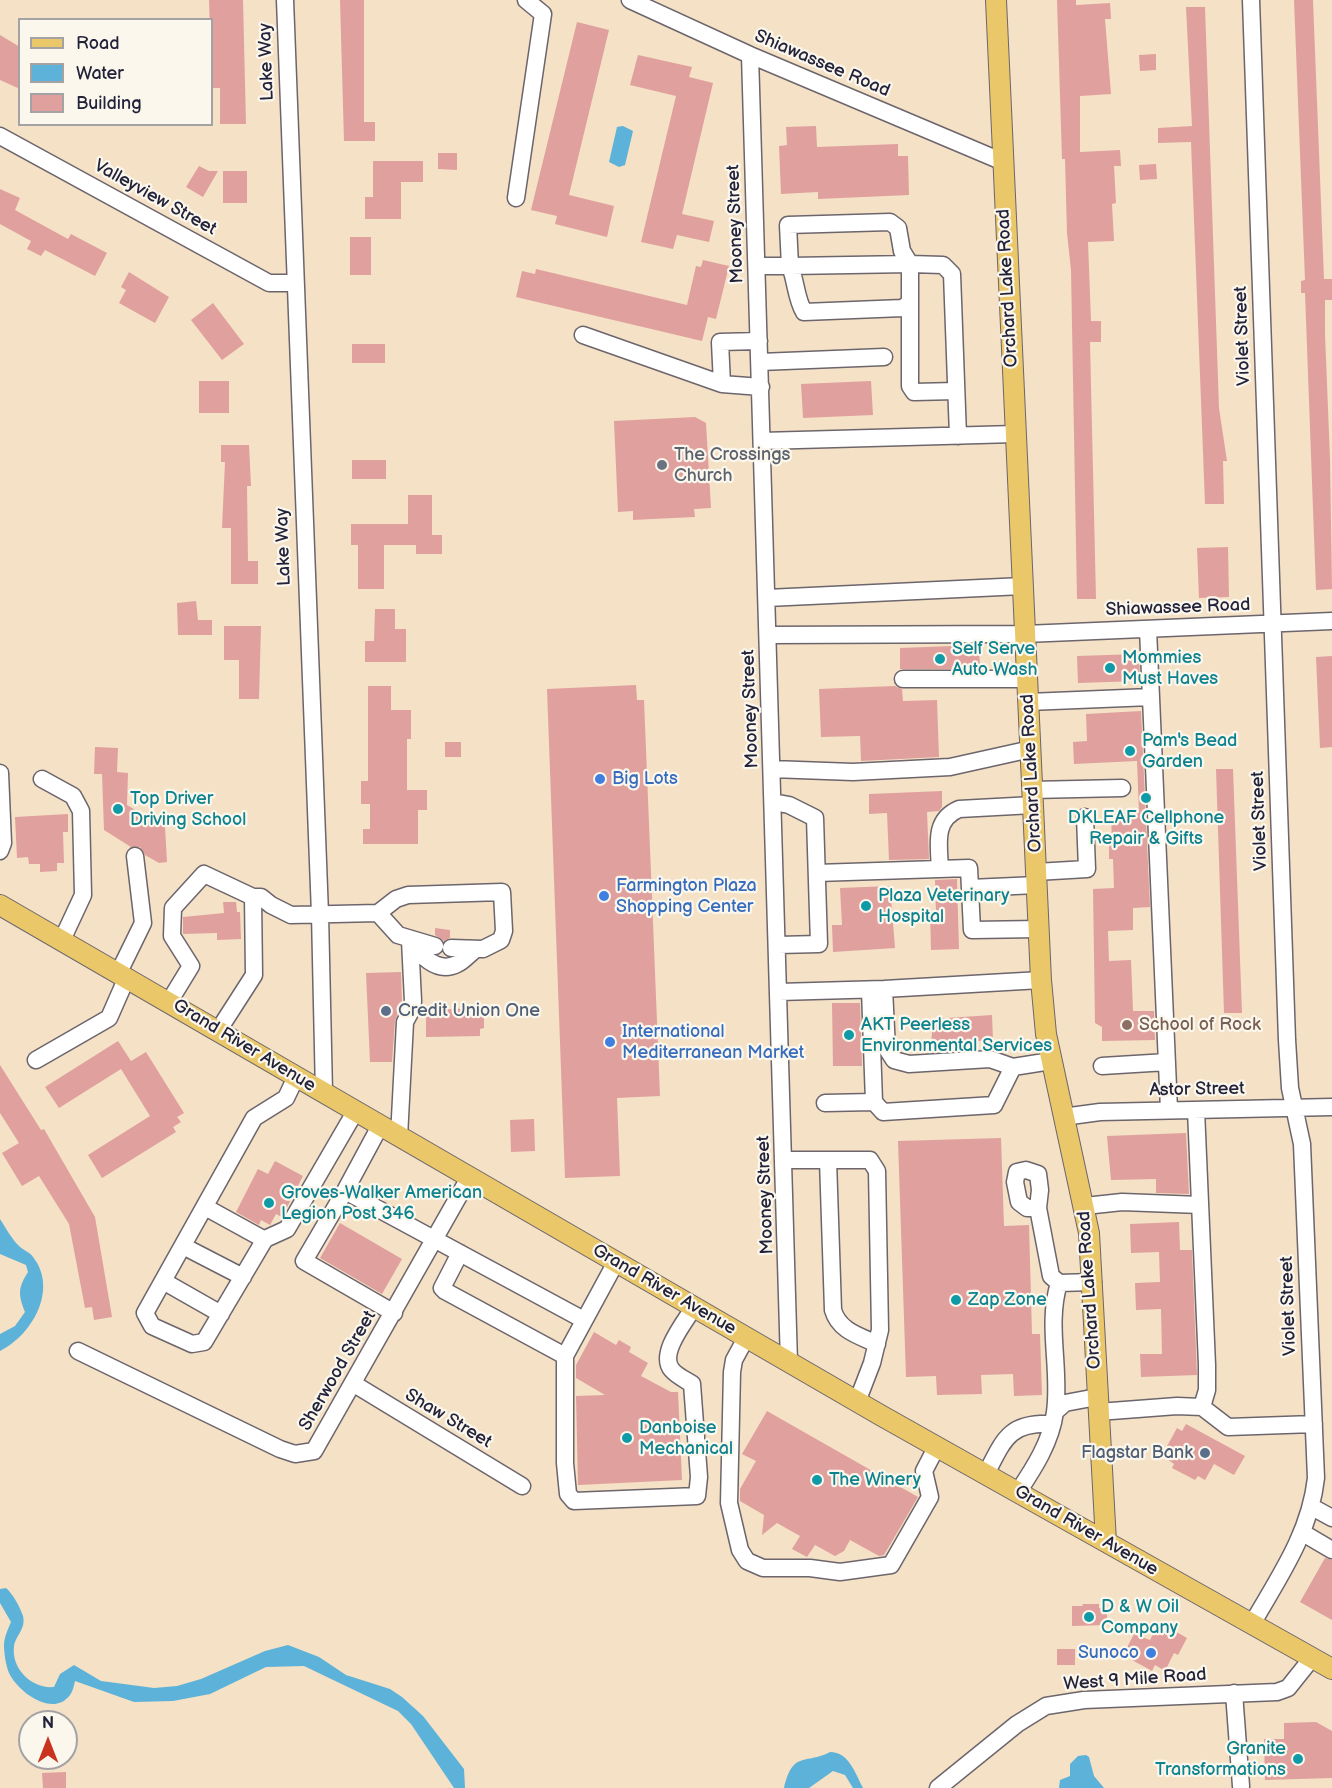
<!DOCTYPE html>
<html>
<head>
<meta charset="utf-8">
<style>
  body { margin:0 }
  #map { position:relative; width:1332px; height:1788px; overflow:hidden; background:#f4e1c6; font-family:"Balsamiq Sans",sans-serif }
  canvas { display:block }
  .legend { position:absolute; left:18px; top:18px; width:195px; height:108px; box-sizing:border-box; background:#fbf7ec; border:2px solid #a4a2a5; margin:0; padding:8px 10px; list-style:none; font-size:18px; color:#22223b }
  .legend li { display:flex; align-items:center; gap:12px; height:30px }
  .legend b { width:30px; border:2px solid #a4a2a5 }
  .north { position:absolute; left:18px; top:1710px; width:60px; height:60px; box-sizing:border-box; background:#fbf7ec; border:2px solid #a4a2a5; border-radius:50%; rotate:0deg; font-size:16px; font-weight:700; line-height:24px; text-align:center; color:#22223b }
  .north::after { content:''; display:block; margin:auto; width:21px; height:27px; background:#c8321e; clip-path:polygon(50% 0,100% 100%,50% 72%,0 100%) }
</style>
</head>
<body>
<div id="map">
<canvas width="1332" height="1788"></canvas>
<ul class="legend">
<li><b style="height:8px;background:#eac769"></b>Road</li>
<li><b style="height:16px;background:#5cb2d8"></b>Water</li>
<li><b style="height:16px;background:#e0a09e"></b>Building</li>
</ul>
<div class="north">N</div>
</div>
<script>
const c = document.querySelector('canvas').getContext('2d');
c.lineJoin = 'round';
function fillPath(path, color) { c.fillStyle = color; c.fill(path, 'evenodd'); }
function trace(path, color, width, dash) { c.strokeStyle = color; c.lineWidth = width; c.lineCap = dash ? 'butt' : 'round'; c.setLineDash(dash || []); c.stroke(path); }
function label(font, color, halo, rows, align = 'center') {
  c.font = font + ' "Balsamiq Sans",sans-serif'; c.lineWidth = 4.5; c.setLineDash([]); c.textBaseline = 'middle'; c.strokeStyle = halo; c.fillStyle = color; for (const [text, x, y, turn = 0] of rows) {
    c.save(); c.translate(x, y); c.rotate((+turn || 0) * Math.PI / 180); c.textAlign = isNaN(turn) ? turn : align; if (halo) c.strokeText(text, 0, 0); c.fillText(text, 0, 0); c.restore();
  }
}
const water = new Path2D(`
  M623,126L633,131L625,165L619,167L609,162L617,127Z
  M0,1219C6,1228 11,1238 19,1246C23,1250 30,1252 33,1257C59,1290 31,1336 0,1351V1334L15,1326L25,1312C18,1294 18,1288 28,1272L26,1265L0,1254Z
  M6,1588C13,1594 20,1607 23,1616C26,1629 16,1635 14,1646C11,1669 32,1689 54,1687L60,1674L74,1665L101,1681L154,1688L177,1686L201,1679L265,1651L288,1645L319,1657L346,1675L390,1689L402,1697L423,1716L464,1769L465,1788H454L411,1724L398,1711L304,1666L266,1667L210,1694L173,1701L134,1702L75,1681C74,1685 73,1691 70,1695C53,1718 18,1692 9,1673C6,1666 4,1653 4,1645C4,1638 8,1629 11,1622L0,1603V1589Z
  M830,1752C849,1752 855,1773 863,1788H853L845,1775L833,1771L809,1788H784C793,1750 805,1765 830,1752Z
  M1086,1755L1089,1757L1094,1776L1104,1788H1059L1060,1780L1070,1776V1764L1078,1756Z`);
const building = new Path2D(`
  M209,0H243L246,124H220V88H212Z
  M340,0H364V122H375V141H344Z
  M1057,0H1076V5L1110,3L1111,19H1105L1111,94L1080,96V152L1120,150L1121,166H1114L1116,203L1112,204L1114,241L1088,242L1091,321H1101V342H1090L1096,599H1077L1071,270L1067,233L1065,159H1062Z
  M1294,0H1313L1324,279H1332V300H1325V334L1330,459L1332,589L1316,590L1305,293H1301V281L1305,280Z
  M1186,7H1205L1219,408L1227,461H1223L1224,504H1205L1191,142L1158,143V128L1192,126Z
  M577,22L609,30L569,195L614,206L607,237L555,224L557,216L531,210Z
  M0,35L20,47V89L0,80Z
  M1156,54V70L1140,71L1139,55Z
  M638,55L692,67L689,77L713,83L682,214L714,221L709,242L677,235L673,249L641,242L676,96L630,85Z
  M816,126L817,147L898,144V156H908L909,195L818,199V192L781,194L779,146L787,145L786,127Z
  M438,153H457V170L438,169Z
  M373,161H423V182H401V219H365V197H373Z
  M1156,164L1157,179L1140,180L1139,165Z
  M199,166L209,171H218L203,197L186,187Z
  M223,171H247V203H223Z
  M0,189L20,198L15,210L68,239L71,234L107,253L95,276L45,250L41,256L27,249L31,241L0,224Z
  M350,237H371V275H350Z
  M703,260L729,266L716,319L708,317L702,341L516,297L522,271L535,274L536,269L687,305L696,266L701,267Z
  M129,272L169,297L155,323L119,303L126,290L121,287Z
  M213,303L244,344L222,360L191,320Z
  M352,344H385V363H352Z
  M199,381H229V413H199Z
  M871,381L873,415L803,418L801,384Z
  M695,417L706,423L711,508L694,509L695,517L652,519L633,520V511L618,512L614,421Z
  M221,445H249L251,486H247L248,561H258V584H231V528H222L225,462H221Z
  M352,460H386V479H352Z
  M408,495H432V535H442V554H416V545H384V589H358V545H351V524H408Z
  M1228,547L1229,597L1199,598L1197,548Z
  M196,601L198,620H212V635H178L177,603Z
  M375,609H395V629H406V662H365V641H374Z
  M224,626H261L259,699H239V660H224Z
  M979,645L980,669H900V648Z
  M1139,654L1140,681L1078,683L1077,656Z
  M1332,656V747L1320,748L1316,657Z
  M636,685L637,700H644L660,1096L617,1098L620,1176L565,1178L547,689Z
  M368,686H391V710H411V739H407V790H427V810H418V844H363V829H370V804H361V781H368Z
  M895,686L902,689L903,701L937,700L939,757L861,761L860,736L821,737L819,689Z
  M1141,711L1150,907L1133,908V930L1108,931L1109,961L1131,960L1133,1011H1154L1155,1040L1102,1041V1027L1095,1023L1093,889L1114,888L1113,859H1109V843H1112L1111,814L1139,813L1137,761L1074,764L1073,742L1087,741L1086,714Z
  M445,742H461V757H445Z
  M95,747L118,748L117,772L128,773L127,805L165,827L167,862L159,863L145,855L140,847H131L104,830L102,774H94Z
  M1216,769H1233L1242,1013H1224Z
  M942,791V807L939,811L927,812L929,859L889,860L887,813L869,814V794Z
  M68,814V832H63L64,863H57V871L40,872V864H29L28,857L17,858L15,817Z
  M957,879L959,949L931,950L930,912H936L935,880Z
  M890,886L895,948L833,952L832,925H842L840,888Z
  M223,902H236L237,912H240L241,939L217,940V933L183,934V917L224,913Z
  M435,928L450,930V938L444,941L435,935Z
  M401,972L402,1001L395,1021L392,1062H370L366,973Z
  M832,1003H860L862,1066H833Z
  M479,1008L480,1016L484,1015V1028L480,1029V1036L426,1037V1010Z
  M992,1015L993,1040L978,1041V1045H964V1049H940V1046H931L933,1019Z
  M118,1041L131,1061L146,1052L184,1113L177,1117L181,1122L173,1127L176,1132L102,1178L88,1155L150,1116L121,1069L59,1108L45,1087Z
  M0,1065L41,1130L44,1129L95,1217L112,1317L94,1320L92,1307L85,1308L69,1224L39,1176L22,1186L2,1153L19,1143L0,1113Z
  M534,1119L535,1151L511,1152L510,1120Z
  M1186,1133L1189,1194L1156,1193V1179L1111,1180L1107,1136Z
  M1001,1138L1004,1226L1029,1225L1032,1334H1040L1042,1395L1014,1396L1013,1374L981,1375L982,1394L937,1395L936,1376L906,1377L898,1141Z
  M275,1161L303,1176L282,1217L276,1214L270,1225L261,1220L259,1225L236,1212L258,1169L268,1174Z
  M1179,1222L1180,1250H1192L1197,1375L1141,1377L1140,1354H1162L1161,1309L1136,1310L1135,1283L1160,1282L1159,1252L1131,1253L1130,1224Z
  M340,1223L402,1259L382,1294L320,1258Z
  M594,1332L616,1345L619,1340L631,1347L629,1352L648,1363L641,1376L671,1392H678L682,1480L578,1485L576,1396L605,1395L576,1378V1365Z
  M767,1411L918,1497L884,1555L879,1556L850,1540L844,1551L835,1556L815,1545L807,1557L792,1549L800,1536L777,1523L762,1535L764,1515L740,1501V1489L756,1461L742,1454Z
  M1186,1424L1245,1456L1234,1475L1214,1464L1205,1480L1198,1476L1195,1480L1172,1468L1174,1464L1167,1459L1171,1451L1166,1448L1177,1428L1182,1431Z
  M1325,1558L1332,1560V1620L1300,1602Z
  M1082,1604H1099V1608H1107V1625L1072,1626V1606H1083Z
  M1159,1622L1187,1638L1178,1655L1174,1653L1165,1671L1155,1665L1152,1671L1123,1655L1134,1634L1150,1640Z
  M1057,1649H1075V1665H1057Z
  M1316,1722L1332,1731V1778L1265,1780L1264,1739H1284V1723Z
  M66,1772V1788H43L42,1773Z`);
const minor = new Path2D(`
  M285,0L320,914L324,1093
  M630,0L750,55L1001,161
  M1251,0L1287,1040L1290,1088L1302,1144L1316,1478C1310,1533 1279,1577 1252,1624
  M750,55L789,1362
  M0,136L269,283H294
  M516,198L543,14L526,0
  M910,264V302L903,308L804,312C796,299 796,281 790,266Z
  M757,266H790L788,225L890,222L898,228L902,251L910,264L943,265L952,274L958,436
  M910,302V386L914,392L956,391
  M583,335L722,384L761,387
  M760,362L884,357
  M722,384L720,342L759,341
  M762,441L1015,434
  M767,598L1023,586
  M1148,629L1169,1110
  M768,635L1025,634L1332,621
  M903,679H1027
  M1028,702L1151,697
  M772,769L853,772L950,767L1031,749
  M0,773L3,843L0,851
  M42,779L73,796L81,811L83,895L62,940
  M1032,790L1122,788
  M773,802L789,805L815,818L819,944L778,945
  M940,869C939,845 933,820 959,809L1033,805
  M1036,872L1087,869L1085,817
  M817,873L969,868L972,930L1039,929
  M970,888L1037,885
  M378,913L398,935L435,946
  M410,941C420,955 437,974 457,964C464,961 470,953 476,949
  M119,972L143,923L135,856
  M884,989L887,1049L894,1060L909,1064L990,1059L1013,1067L1051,1061
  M870,990L874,1102L883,1112L994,1105L1013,1067
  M779,992L884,989L1041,980
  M169,1002L191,966L172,936L173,908L204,874L253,897
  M218,1031L254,975L253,897H261L271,905L291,915L378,913L396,899L408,895L502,892L504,931L501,940L483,949L451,948
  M36,1060L109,1018L127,977
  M1102,1066L1167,1062
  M296,1077L286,1098L254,1118L145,1313L152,1326L192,1344L204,1342L265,1239L287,1229L355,1112
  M825,1103L874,1102
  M1196,1110L1207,1365V1390L1202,1407
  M1063,1117L1100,1112L1332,1107
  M380,1126L345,1191L582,1319
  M399,1137L405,1022L412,1009L413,1001L410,940
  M784,1160H870L877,1171L880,1330L872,1363L857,1402
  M828,1160L833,1310C839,1331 860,1336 877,1344
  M345,1191L304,1261L394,1313
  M1085,1206L1122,1202L1200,1205
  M205,1207L265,1240
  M1038,1208H1027L1019,1202L1015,1182L1017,1172L1026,1170L1038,1174L1040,1190L1038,1208L1051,1276L1059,1283L1093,1282
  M183,1246L243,1277
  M460,1253L442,1288L445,1291L565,1356
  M616,1262L565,1356V1463L568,1494L574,1501L697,1496L699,1477L692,1384C686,1380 677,1376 672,1370C658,1354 685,1322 694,1307
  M163,1281L221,1314
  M746,1338L734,1360L732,1372L729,1503L740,1550L747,1561L763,1568H810L840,1572L891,1565L930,1497L924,1471L937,1446
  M78,1351L280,1449L295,1454L314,1451L469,1178
  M354,1384L522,1486
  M1056,1411L1065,1403L1097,1397
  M1098,1412L1177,1406L1202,1407L1228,1427L1314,1424
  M986,1474C1004,1439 1009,1422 1052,1424
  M1018,1492C1034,1468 1051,1442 1055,1412C1061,1369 1046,1325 1059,1283
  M1312,1507L1332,1518
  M1303,1533L1332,1550
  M1234,1693L1241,1786
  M938,1788L1017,1724L1046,1706L1084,1700L1277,1692L1288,1688L1312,1658`);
const major = new Path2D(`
  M996,0L1041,980L1046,1034L1089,1233L1106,1542
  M0,905L882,1416L1332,1669`);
const markers = [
  [662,465,6,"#6b7280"],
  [940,659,6,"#0f9aa8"],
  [1110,668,6,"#0f9aa8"],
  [1130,751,6,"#0f9aa8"],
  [600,779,6,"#3f7fe0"],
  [1146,798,6,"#0f9aa8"],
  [118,809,6,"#0f9aa8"],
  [604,896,6,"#3f7fe0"],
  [866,906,6,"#0f9aa8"],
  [386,1011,6,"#5c6f8a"],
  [1127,1025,6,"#8d6e63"],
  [849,1035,6,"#0f9aa8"],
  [610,1042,6,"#3f7fe0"],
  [269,1203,6,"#0f9aa8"],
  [956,1300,6,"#0f9aa8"],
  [627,1438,6,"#0f9aa8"],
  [1205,1453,6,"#5c6f8a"],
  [817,1480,6,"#0f9aa8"],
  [1089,1617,6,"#0f9aa8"],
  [1151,1653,6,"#3f7fe0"],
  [1298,1759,6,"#0f9aa8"]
];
const streetNames = [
  ["Lake Way",267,62,-92],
  ["Shiawassee Road",822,64,23],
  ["Valleyview Street",155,198,29],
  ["Mooney Street",736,224,-92],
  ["Orchard Lake Road",1008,288,-93],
  ["Violet Street",1243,336,-92],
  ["Lake Way",284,547,-92],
  ["Shiawassee Road",1178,608,-2],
  ["Mooney Street",751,709,-92],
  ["Orchard Lake Road",1032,773,-93],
  ["Violet Street",1260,821,-92],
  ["Grand River Avenue",244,1046,31],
  ["Astor Street",1197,1090,-1],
  ["Mooney Street",766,1195,-92],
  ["Grand River Avenue",664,1290,30],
  ["Orchard Lake Road",1090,1290,-94],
  ["Violet Street",1289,1306,-92],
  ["Sherwood Street",338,1371,-60],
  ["Shaw Street",448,1419,31],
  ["Grand River Avenue",1086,1531,30],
  ["West 9 Mile Road",1135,1680,-4]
];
const worshipNames = [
  ["The Crossings",674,455],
  ["Church",674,476]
];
const cultureNames = [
  ["Self Serve",952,649],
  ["Auto Wash",952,670],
  ["Mommies",1122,658],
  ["Must Haves",1122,679],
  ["Pam's Bead",1142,741],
  ["Garden",1142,762],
  ["Top Driver",130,799],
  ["Driving School",130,820],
  ["DKLEAF Cellphone",1146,818,"center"],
  ["Repair & Gifts",1146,839,"center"],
  ["Plaza Veterinary",878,896],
  ["Hospital",878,917],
  ["AKT Peerless",861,1025],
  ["Environmental Services",861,1046],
  ["Groves-Walker American",281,1193],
  ["Legion Post 346",281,1214],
  ["Zap Zone",968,1300],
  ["Danboise",639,1428],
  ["Mechanical",639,1449],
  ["The Winery",829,1480],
  ["D & W Oil",1101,1607],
  ["Company",1101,1628],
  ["Granite",1286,1749,"right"],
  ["Transformations",1286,1770,"right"]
];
const shopNames = [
  ["Big Lots",612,779],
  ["Farmington Plaza",616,886],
  ["Shopping Center",616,907],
  ["International",622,1032],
  ["Mediterranean Market",622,1053],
  ["Sunoco",1139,1653,"right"]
];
const serviceNames = [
  ["Credit Union One",398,1011],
  ["Flagstar Bank",1193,1453,"right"]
];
const educationNames = [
  ["School of Rock",1139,1025]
];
fillPath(water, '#5cb2d8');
fillPath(building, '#e0a09e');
trace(minor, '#6c656c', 19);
trace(major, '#6c656c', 22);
trace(minor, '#fff', 16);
trace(major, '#eac769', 20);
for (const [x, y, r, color] of markers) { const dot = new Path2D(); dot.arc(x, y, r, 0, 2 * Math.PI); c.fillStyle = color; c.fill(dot); trace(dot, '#fbf7ec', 2); }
label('18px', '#22223b', '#fbf7ec', streetNames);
label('18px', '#5b616d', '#fbf7ec', worshipNames, 'left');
label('18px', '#0d838f', '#fbf7ec', cultureNames, 'left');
label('18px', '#366cbe', '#fbf7ec', shopNames, 'left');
label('18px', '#4e5e75', '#fbf7ec', serviceNames, 'left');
label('18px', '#785e54', '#fbf7ec', educationNames, 'left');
</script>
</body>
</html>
